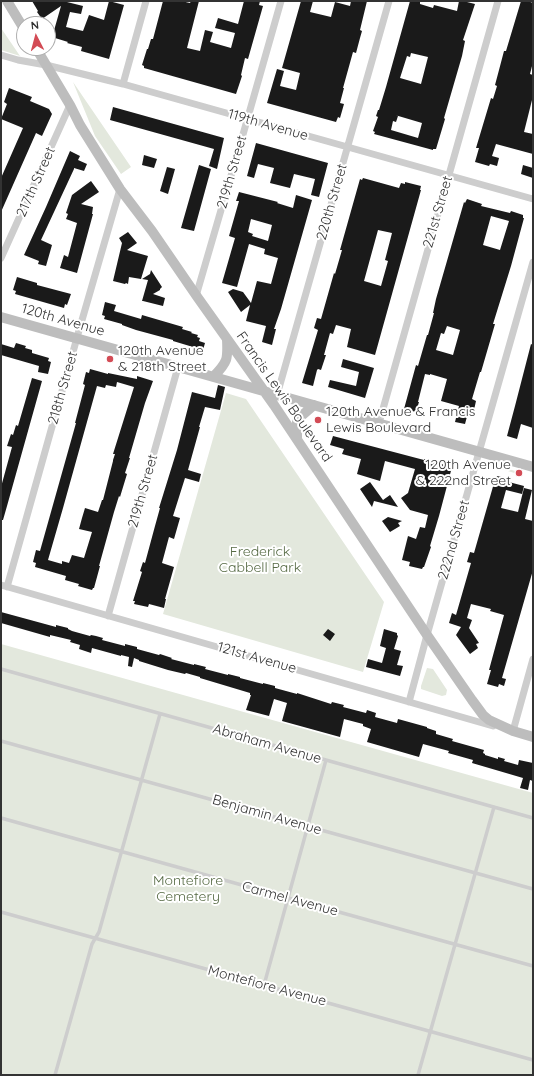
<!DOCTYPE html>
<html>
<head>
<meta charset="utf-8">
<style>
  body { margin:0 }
  #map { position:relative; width:534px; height:1076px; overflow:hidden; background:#fff; font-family:Quicksand,sans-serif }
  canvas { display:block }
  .frame { position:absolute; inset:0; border:2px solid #333; pointer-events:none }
  .north { position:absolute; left:16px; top:16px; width:40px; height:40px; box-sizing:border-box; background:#fff; border:1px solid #adadad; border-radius:50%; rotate:354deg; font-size:11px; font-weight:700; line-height:16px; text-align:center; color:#333 }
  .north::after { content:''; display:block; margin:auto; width:14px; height:18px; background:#d34b55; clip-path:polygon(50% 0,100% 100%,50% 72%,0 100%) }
</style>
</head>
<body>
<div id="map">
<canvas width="534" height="1076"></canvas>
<div class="frame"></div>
<div class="north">N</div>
</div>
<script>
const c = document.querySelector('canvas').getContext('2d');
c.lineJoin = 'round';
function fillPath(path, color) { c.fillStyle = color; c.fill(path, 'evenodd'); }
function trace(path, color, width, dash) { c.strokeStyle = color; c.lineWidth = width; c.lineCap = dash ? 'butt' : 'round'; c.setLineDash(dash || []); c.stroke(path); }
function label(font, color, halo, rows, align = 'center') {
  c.font = font + ' Quicksand,sans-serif'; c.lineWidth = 4; c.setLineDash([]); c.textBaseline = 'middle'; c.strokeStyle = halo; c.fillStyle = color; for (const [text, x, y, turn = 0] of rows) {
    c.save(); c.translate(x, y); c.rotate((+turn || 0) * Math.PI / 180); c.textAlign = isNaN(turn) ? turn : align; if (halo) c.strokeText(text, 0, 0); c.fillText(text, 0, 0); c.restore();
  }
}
const green = new Path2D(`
  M1,28L20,56L1,50Z
  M73,82L131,167L121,174L95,136Z
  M226,393L246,399L384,602L363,672L163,614Z
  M488,463L522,473L521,475L488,465Z
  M1,644L533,793V1075H1Z
  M427,668L433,669L447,690L446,695L442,696L421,689V686Z`);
const building = new Path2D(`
  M32,1H69L67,2L83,6L81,14L70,12L66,27L83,31L89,15L104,20L109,1L124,5L109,59L81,51L82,47L67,43L68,42L55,38L56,35L53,34L61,6L42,19L37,12L38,11Z
  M163,1H181L190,3L191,1H199L187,48L200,51L205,30L213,32L210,42L231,48L235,33L215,28L218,18L238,24L244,1H260L259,5L263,6L248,59L245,58L241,75L242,76L236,94L144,68V66L142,65L147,49H148L151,39H153Z
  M301,1H313L310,12L331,17L335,2L350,6L351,1H367L360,30L362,31L360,38L356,53L353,52L343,88H344L340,103L344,104L340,118L338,117L336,122L267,103L277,69L284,71L280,86L296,90L300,73L282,68Z
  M410,1H420V4L433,8L434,5L457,11L459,1H463L475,4L463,40L465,41L462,56L444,118L445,119L436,149H433V150L374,134L375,132L373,131L378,117L376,116L378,110H379L386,87ZM411,53L428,57L421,84L400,78L407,56L410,57ZM395,115L422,123L418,138L391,130L393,121L396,122L398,116Z
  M521,1H528L533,3V62L530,74L533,75V96L524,132L533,134V154L496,144L492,156L499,158L497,166L490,164L489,166L475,162L479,148H476L491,98L493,99L497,86L495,85L499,70L504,51H506Z
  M9,88L32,97L30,101L49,109L52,114L42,136L36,133L1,212V178L23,128L1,119L7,104L4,102Z
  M113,107L224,138L217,169L209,166L214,149L110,120Z
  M256,143L328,163L319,197L311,195L315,179L294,174L290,188L270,183L274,168L258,164L254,178L247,176Z
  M70,151L80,156L78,160L87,164L84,171L74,168V169L41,240L52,245L46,266L38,264L39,261L24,255L46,207Z
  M144,155L157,159L154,168L142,165Z
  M199,165L211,169L194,231L181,228Z
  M523,165L533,168V178L521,174Z
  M167,167L175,169L168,194L160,191Z
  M363,178L399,188L401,183L405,184V182L421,186L420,190H421L375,355L347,347L351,329L336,325L333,334L330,333L324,355H326L321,370L318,369L317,370L313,386L302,383L318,330L314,328L317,318L321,319L334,273L335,274L342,250H340L360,179L362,180ZM378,230L392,233L385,260L388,261L381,286L364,281Z
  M91,181L99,192L81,204L93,207L92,214H93L77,273L60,268L64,255L68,257L77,223L66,219L68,214L66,213L72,195Z
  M239,192L278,202L277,203L293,208L296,195L312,200L281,309L274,329H276L272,345L262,342L266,326L246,321L250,305L241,312L228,292L233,289L243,292L251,303L257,281L271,284L278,258L264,254L265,249L249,244L237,287L222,283L235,238L229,236L239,201H236ZM251,219L272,225L268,241L252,236L253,234L248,232Z
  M467,199L482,204L481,206L510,213L511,211L523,215V218H524L511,266L493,324H495L481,372H480L472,399L476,401L474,410L469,409L465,424L455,422L459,406L441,401L447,379L430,374V375L425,374L418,402H419L416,412L404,409L416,365L418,366L427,335H428L434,313H433L436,299L464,202L465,203ZM491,216L509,221L500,250L483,245ZM447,326L460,330L453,355L436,350L441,333L444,334Z
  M128,232L137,243L127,250L148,256L141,279L129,277L128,284L126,283L125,284L113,281L122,243L119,238Z
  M151,270L162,287L160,289V290L153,294L165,298L163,306L143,301H142L148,280L142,279L150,274Z
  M17,277L37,283V285L71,294L67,305L65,304L64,308L15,294L16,291L13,290Z
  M105,302L116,305L114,311L141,319L142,315L183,327L182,329L192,332L191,333L198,335L197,337L200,338L199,341L205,343L203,350L173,341V340L136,330L122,325V324L104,319L105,316L102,315Z
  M16,343L26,346L25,348L32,350V353L49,358L48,361L51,362L48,374L38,372L39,366L1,355V344L14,348Z
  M531,344L533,345V428L521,424L517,439L507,436L515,406Z
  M343,359L374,368L365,398L328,387L330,380L356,386L359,372L341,367Z
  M90,369L108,374V373L137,379V376L153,381L145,403L129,458H130L125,473L127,474L120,497L119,496L114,512L99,566H100L94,588H93L92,590L78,586L79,584L65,580L66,576L35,567L36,563L33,562L36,550L40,551L76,423H75L85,385L83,384L86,372L89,373ZM117,382L134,387L113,454H115L113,460V461L103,500H102L98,512L85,508L82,518L79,529L92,532L84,558L72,555L69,563L62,561V564L48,560L63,508L97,386L105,388L106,385L116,387Z
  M32,378L42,381L7,506L3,520H1V487L12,447L7,446L11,434L13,435L16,425L18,426Z
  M218,385L225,387L220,410L205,407L199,427H200L188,470L201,474L199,482L185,478L173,516L180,518L174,539L169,537L162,563L174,567L165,599H166L164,608L149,604L148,607L134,604L135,601H133L142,572L140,571L143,562L145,563L155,526L160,508H159L177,450L192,392L215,398Z
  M333,436L424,460V459L452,467L439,516L430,546L431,547L424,567H423L422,569L409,566L410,562L402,560L408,536L416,539L420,527L425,528L428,515L410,510L401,498L408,493L415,469L385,461L380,481L357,474L361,459L342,454L344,449L330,445Z
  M497,476L506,478L505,481L524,486L522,494L506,490L501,508L518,512L524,488L532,490L525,519L533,521V570L502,678L506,679L504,686L499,684L498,687L487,684L491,670H489L504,615L490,611L491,609L471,604L467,618L472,620L469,628L479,643L476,644L478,648L470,654L456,635L461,627L449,623L452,613L456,615L471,563L467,562L470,552L474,553L494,483Z
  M370,482L383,500L390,495L398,507L374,501L372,507L360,489Z
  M388,517L402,521L398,523L400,526L390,532L382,521Z
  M1,612L56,627V625L68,628V629L72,631L90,636L91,635L96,636L103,638L102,640L125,646V644L137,647V649L159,655L160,654L172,658L171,659L194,665V664L206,667L205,669L228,675V674L240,677V678L263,684V683L275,686V688L297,694V693L331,704L332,702L344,705L343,707L366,713L367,710L376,713L375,717L397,723L398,719L427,727V728L436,731V734L453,739L452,741L484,750L483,753L485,754V755L498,759V757L505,759L504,761L518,765L519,760L533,763V781L530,780L528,790L520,788L523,778L472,763L473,760L448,753L449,751L423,744L419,757L367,742L371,729L363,726V724L344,719L340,737L282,721L287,703L274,699L269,716L246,710L251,695H250V693L200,678V677L186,673L185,674L168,670L139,661V660L134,658L132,667L128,666L129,657L121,655V656L92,648L91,653L79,649L80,645L70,642L71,640L50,635V637L1,623Z
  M328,629L335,634L330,641L323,635Z
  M384,629L397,633V635L398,636L394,649L401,651L397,665L403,666L400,676L366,667L368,659L382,663L386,648L380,646Z`);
const lane = new Path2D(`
  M1,669L533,818
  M1,741L533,889
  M1,818L533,966
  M1,912L533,1060
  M264,985L326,760
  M55,1075L92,944L99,932L160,714
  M418,1075L494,807`);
const street = new Path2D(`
  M1,55L18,60L46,65L123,84L533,199
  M123,84L146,1
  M1,258L70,105
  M196,296L242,138L281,1
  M275,398L277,395L389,1
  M379,423L498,1
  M1,585L493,726
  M7,587L80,327L120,189
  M108,616L178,367
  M409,702L427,635L533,262
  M509,730L513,731L533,659`);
const secondary = new Path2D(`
  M7,1L24,29
  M36,48L70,105L80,125L120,189L152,231L198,298L274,405L427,635L472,700L483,715L489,720L513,731L533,737
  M1,317L533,467
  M213,377C228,362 228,359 227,339
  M297,439V422L299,418L314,405`);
const markers = [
  [110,359,4,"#d34b55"],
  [318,420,4,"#d34b55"],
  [519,473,4,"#d34b55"]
];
const streetNames = [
  ["119th Avenue",268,125,16],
  ["219th Street",232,172,-74],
  ["217th Street",36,182,-66],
  ["220th Street",332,202,-74],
  ["221st Street",438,212,-74],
  ["120th Avenue",63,320,16],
  ["218th Street",63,388,-74],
  ["Francis Lewis Boulevard",284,397,55],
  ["219th Street",143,491,-74],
  ["222nd Street",454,540,-74],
  ["121st Avenue",257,658,16],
  ["Abraham Avenue",267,744,16],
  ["Benjamin Avenue",267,815,16],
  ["Carmel Avenue",290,899,15],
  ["Montefiore Avenue",267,986,15]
];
const poiNames = [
  ["120th Avenue",118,351],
  ["& 218th Street",118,367],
  ["120th Avenue & Francis",326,412],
  ["Lewis Boulevard",326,428],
  ["120th Avenue",511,465,"right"],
  ["& 222nd Street",511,481,"right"]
];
const parkNames = [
  ["Frederick",260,552],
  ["Cabbell Park",260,568],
  ["Montefiore",188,881],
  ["Cemetery",188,897]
];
fillPath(green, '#e3e8dd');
fillPath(building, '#1a1a1a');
trace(lane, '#cdcdcd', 3.5);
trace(street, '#cdcdcd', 7);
trace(secondary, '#bdbdbd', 10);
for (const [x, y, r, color] of markers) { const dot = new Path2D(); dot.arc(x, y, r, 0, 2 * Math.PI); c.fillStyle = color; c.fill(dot); trace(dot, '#fff', 1.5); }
label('14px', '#333', '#fff', streetNames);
label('14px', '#333', '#fff', poiNames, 'left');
label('14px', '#566a44', '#fff', parkNames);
</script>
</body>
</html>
